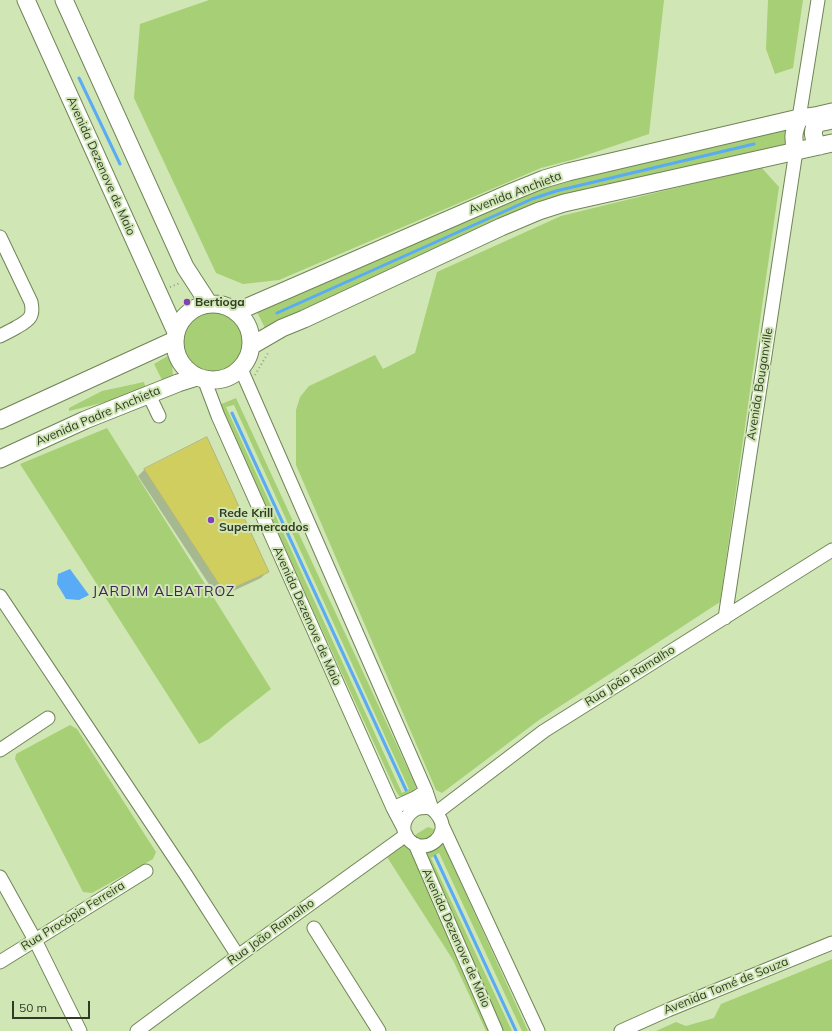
<!DOCTYPE html>
<html>
<head>
<meta charset="utf-8">
<style>
  body { margin:0 }
  #map { position:relative; width:832px; height:1031px; overflow:hidden; background:#d0e7b5; font-family:Mulish,sans-serif }
  canvas { display:block }
  .scale { position:absolute; left:12px; top:1001px; width:78px; height:18px; box-sizing:border-box; border:2px solid #303a26; border-top:0; padding-left:5px; font-size:12px; line-height:14px; white-space:nowrap; color:#303a26; -webkit-text-stroke:3px #d0e7b5; paint-order:stroke }
</style>
</head>
<body>
<div id="map">
<canvas width="832" height="1031"></canvas>
<div class="scale">50 m</div>
</div>
<script>
const c = document.querySelector('canvas').getContext('2d');
c.lineJoin = 'round';
function fillPath(path, color) { c.fillStyle = color; c.fill(path, 'evenodd'); }
function trace(path, color, width, dash) { c.strokeStyle = color; c.lineWidth = width; c.lineCap = dash ? 'butt' : 'round'; c.setLineDash(dash || []); c.stroke(path); }
function label(font, color, halo, rows, align = 'center') {
  c.font = font + ' Mulish,sans-serif'; c.lineWidth = 4; c.setLineDash([]); c.textBaseline = 'middle'; c.strokeStyle = halo; c.fillStyle = color; for (const [text, x, y, turn = 0] of rows) {
    c.save(); c.translate(x, y); c.rotate((+turn || 0) * Math.PI / 180); c.textAlign = isNaN(turn) ? turn : align; if (halo) c.strokeText(text, 0, 0); c.fillText(text, 0, 0); c.restore();
  }
}
const green = new Path2D(`
  M209,0H664L649,134L575,159L541,168L279,280L243,284L216,273L134,98L140,24Z
  M768,0H803L793,68L775,74L766,49Z
  M790,128L791,145L529,209L282,319L265,328L257,312L547,185Z
  M761,167L779,187L720,602L539,720L442,793L436,790L296,465V410L300,397L309,386L375,355L383,369L415,353L437,272L561,216Z
  M184 342a31 31 0 1 1 62 0a31 31 0 1 1-62 0Z
  M171,354L173,376L163,382L154,364Z
  M144,382L146,390L122,398L69,411V408L102,391Z
  M236,398L413,780L416,787L414,792L404,796H399L395,789L219,405ZM234,405L409,789L402,793L226,407Z
  M107,428L271,689L225,725L209,739L199,744L20,464Z
  M70,725L77,729L156,852L153,859L92,893L83,892L15,759L16,754Z
  M428,827L434,829L441,839L528,1031H522L439,853L431,858L512,1031H486L453,960L387,857L418,833Z
  M832,959V1031H656L676,1022L686,1026L714,1018L721,1004Z`);
const water = new Path2D(`
  M70,569L89,595L79,600L66,599L57,584L58,574Z`);
const shadow = new Path2D(`
  M206,438L267,572L261,578L218,598L138,476L144,470Z`);
const stream = new Path2D(`
  M79,78L120,164
  M277,313L532,199L556,191L754,144
  M232,413L406,790
  M435,856L516,1031`);
const building = new Path2D(`
  M207,437L269,572L224,592L144,469Z`);
const path = new Path2D(`
  M170,287L180,283
  M221,298L231,300
  M255,375L268,353`);
const minor = new Path2D(`
  M799,118L818,0
  M0,237L31,302C34,316 30,320 17,327C12,330 6,333 0,336
  M241,369L426,791L432,809
  M204,379L218,416L393,808L404,829
  M149,395L159,416
  M0,596L186,875L238,956
  M725,618L796,151
  M0,750L48,718
  M393,808L415,798L426,791
  M418,808C422,808 426,807 430,808C434,810 437,813 439,817C451,835 426,856 410,841C398,829 405,814 418,808Z
  M436,813L544,731L832,550
  M442,825L538,1031
  M415,844L496,1031
  M0,877L35,940L80,1031
  M314,928L379,1031
  M0,962L146,871
  M137,1031L238,956L406,835
  M621,1031L668,1010L832,943`);
const major = new Path2D(`
  M26,0L176,332
  M64,0L185,267L209,304
  M820,146C813,141 810,128 819,123C823,122 828,121 832,120
  M796,151C792,137 794,131 799,118
  M175 342a38 38 0 1 1 76 0a38 38 0 1 1-76 0Z
  M236,312L512,192L544,179L568,172L799,118L815,116L832,112
  M251,346L282,328L304,319L501,227L539,211L564,203L832,143
  M0,420L175,340
  M0,459L85,420L178,383L197,377`);
const markers = [
  [187,302,4,"#833fb3"],
  [211,520,4,"#833fb3"]
];
const streetNames = [
  ["Avenida Dezenove de Maio",101,166,66],
  ["Avenida Anchieta",515,193,-21],
  ["Avenida Bouganville",760,384,-81],
  ["Avenida Padre Anchieta",98,416,-23],
  ["Avenida Dezenove de Maio",307,616,66],
  ["Rua João Ramalho",630,676,-32],
  ["Rua Procópio Ferreira",73,916,-32],
  ["Rua João Ramalho",271,932,-36],
  ["Avenida Dezenove de Maio",456,938,66],
  ["Avenida Tomé de Souza",726,986,-22]
];
const poiNames = [
  ["Bertioga",195,302],
  ["Rede Krill",219,513],
  ["Supermercados",219,527]
];
const quarterNames = [
  ["JARDIM ALBATROZ",164,592]
];
fillPath(green, '#a7cf75');
fillPath(water, '#5aabf5');
fillPath(shadow, '#0003');
trace(stream, '#5aabf5', 3);
fillPath(building, '#d0ce5e');
trace(building, '#b4b57f', 1);
trace(minor, '#708556', 15);
trace(major, '#708556', 19);
trace(path, '#91a37d', 2, [1, 3]);
trace(minor, '#fff', 13);
trace(major, '#fff', 17);
for (const [x, y, r, color] of markers) { const dot = new Path2D(); dot.arc(x, y, r, 0, 2 * Math.PI); c.fillStyle = color; c.fill(dot); trace(dot, '#d0e7b5', 1.5); }
label('12px', '#303a26', '#d0e7b5', streetNames);
label('bold 12px', '#303a26', '#d0e7b5', poiNames, 'left');
c.letterSpacing = '1px';
label('14px', '#43235b', '#d0e7b5', quarterNames);
c.letterSpacing = '0px';
</script>
</body>
</html>
